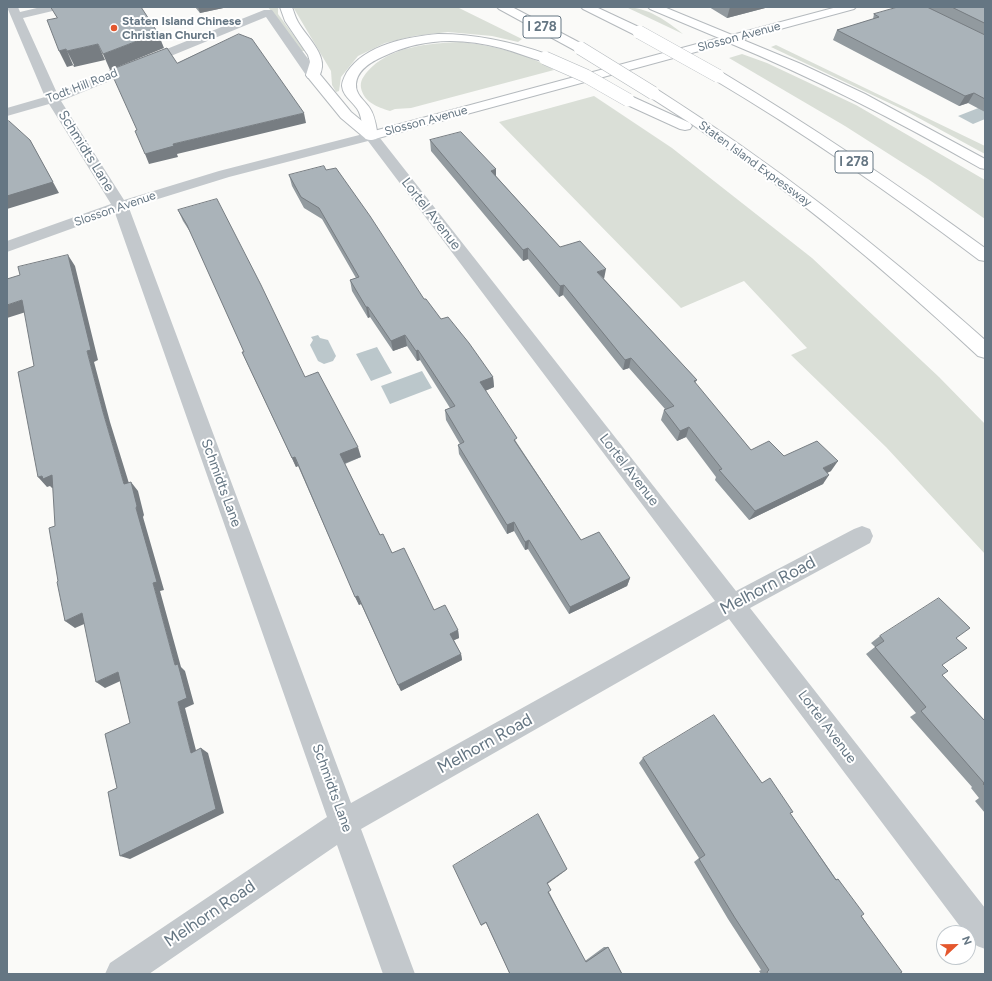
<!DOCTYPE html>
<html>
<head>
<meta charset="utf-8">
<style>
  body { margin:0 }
  #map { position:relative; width:992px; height:981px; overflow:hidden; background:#fafaf8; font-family:Figtree,sans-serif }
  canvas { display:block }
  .frame { position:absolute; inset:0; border:8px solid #657683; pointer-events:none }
  .north { position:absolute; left:936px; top:925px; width:40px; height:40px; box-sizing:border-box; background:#fff; border:1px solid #c1c8cd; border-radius:50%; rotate:68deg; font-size:11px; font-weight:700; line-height:16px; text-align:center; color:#657683 }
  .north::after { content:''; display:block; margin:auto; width:14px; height:18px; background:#e4572e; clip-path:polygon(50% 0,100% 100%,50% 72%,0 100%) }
</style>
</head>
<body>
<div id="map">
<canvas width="992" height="981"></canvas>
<div class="frame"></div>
<div class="north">N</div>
</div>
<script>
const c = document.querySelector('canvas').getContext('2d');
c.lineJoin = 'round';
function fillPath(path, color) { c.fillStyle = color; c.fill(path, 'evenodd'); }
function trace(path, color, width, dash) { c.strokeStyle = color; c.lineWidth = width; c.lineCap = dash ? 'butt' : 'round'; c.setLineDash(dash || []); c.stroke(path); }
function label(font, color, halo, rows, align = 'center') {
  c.font = font + ' Figtree,sans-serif'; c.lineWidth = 4; c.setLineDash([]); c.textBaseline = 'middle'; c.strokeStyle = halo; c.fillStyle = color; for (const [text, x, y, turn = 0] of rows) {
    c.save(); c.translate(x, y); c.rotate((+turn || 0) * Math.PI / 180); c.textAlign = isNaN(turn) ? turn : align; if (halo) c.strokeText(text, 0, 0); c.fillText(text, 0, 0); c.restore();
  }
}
const green = new Path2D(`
  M268,7H278V14L305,51H301Z
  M293,7H457L522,39L518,42L492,36L448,32L414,36L385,43L358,56L341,77L339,91L336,92L332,85L331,71Z
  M626,7C647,7 667,21 683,34Z
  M461,42C491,45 529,54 554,70L411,108L395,109L390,111C377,107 364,102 361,88C360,81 363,77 367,72C389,46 431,43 461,42Z
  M776,45L985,146V154L904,110L771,47Z
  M742,54L767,63L856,105L985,180V219L928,179L845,126L729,58Z
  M594,96L672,148L812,258L939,377L985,424V554L886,447L791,355L807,348L744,281L681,308L499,122Z`);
const water = new Path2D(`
  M981,107L985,110V119L973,124L958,116Z
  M318,335L320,338L328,340L336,356L333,361L324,364L318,361L310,345L313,340L311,337Z
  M377,347L392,373L371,381L356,354Z
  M422,371L432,388L390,404L381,386Z`);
const minor = new Path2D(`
  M7,7H18L20,12L41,7H63L61,9L23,18L57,93L264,10H272L320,75L318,78H308L266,17L61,101L124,200L219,171L371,132L376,133L736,591L854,529L862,526L870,529L873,536L870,543L750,608L985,908V949C977,946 968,943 968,933H965L729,619L361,829L415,974H383L337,845L149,974H105L110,963L327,817L115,213L7,252V241L111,204L49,104L7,116V108L45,97ZM368,141L715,601L351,803L129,208L229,177Z`);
const major = new Path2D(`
  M648,7H664L732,35L837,7H856L854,9L371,140L366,139L341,118L306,75L308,72H318L351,112L374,131L719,38L650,9Z`);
const highway = new Path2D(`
  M280,7H292C294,12 295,17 298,22C307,38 332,58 318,78H308L306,75L310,62L308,55L285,21Z
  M497,7H512L584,45L586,48L584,51H576L499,9Z
  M581,7H596L643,29L645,32L643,35H635L583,9Z
  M438,34C477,34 513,42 549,55L551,58L549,61L545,62C530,58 516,52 501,48C459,37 421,38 382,57C371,62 357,70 356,84C355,94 364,100 369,107C375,115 376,126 378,136L376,139L371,140L366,139L364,136C362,128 362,119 359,112C355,103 343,97 342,86C342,81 345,76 347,72C366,44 407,37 438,34Z
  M731,35L801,64L865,94L985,159V169L980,168C898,121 814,78 727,42L725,39L727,36Z
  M718,72L723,73C813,127 900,186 985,248V261L979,260C893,195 806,134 713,79L711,76L713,73Z
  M653,89L658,90C774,164 882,248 985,340V358L978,356C888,272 793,192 690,123L692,126L690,129L685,130L680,129L623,103L621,100L623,97H633L690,123L648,96L646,93L648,90Z`);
const highwayBridge = new Path2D(`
  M639,32L718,76
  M580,48L653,93
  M545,58L586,76L628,100`);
const wall = new Path2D(`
  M195,7H228L200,13Z
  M709,7H769L727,18Z
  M927,7H985V112L968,103L959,106L833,40L837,30L873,19L874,14Z
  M430,140L496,169V176L560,247L604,279L697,380L695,383L751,450L784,456L831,471L827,473L823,484L749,520L715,480L716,477L686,437L677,441L661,420L664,410L665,409L629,368L623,370L563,295L559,297L528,259L523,261L431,151Z
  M326,170L424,299L441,319L493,377L494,387L485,391L517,443L581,540L630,578L627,586L569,614L528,549L525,550L514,531L507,534L459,454L458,445L460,444L446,420L445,410L450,408L420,360L417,361L407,346L393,351L370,317L368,318L352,291L350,280L356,278L322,219L304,208L292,186L289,175Z
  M178,210L305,377L361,457L345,464L380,535L392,553L434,610L458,630L459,638L454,640L461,654L462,660L401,691L361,604L359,605L298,466L296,467L247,363L242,352H244L192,235L183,221Z
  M880,636L956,638L942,665V675L985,721V813L975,801L979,798L971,788L972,787L910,717L916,713L866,654L875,647L871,643Z
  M643,758L762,783L790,813L836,879H838L899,974H761L759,971L761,970L728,919L694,862L699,858L639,763Z
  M565,871L547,883L549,892L585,961L604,947H608L622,974H510L486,923L481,926V925Z`);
const shadedWall = new Path2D(`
  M198,7H228L200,13Z
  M730,7H769L727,18Z
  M158,33L164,48L110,70L103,54Z
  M98,44L105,60L74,67L67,51Z
  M66,49L74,65L67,67L59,51Z
  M974,93L968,103L959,106L965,96Z
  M304,113L306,123L177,154L178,157L149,164L145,154L173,144Z
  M30,140L59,193L7,209V196Z
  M496,169V180L491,171Z
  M528,248V259L523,261V250Z
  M68,255L75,266L98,360L94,362L110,422L132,493L124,484L103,412L87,351Z
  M606,269L604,279L597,272Z
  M564,285L563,295L559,297L560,286Z
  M22,300L29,311L7,318V305Z
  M366,307H368L370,317L368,318Z
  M405,335L407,346L393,351L391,341Z
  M418,350L420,360L417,361L416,351Z
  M631,358L629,368L623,370L625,360Z
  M493,377L494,387L480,393V382Z
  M689,427L686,437L677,441L680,431Z
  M358,447L361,457L343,464L340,454Z
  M295,457L298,466L296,467L292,458Z
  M838,461L831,471L816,478L823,468Z
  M52,475L61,485L52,488L50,486L47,487L38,477L42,476Z
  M829,475L823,484L749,520L755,511Z
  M131,482L138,491L144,515L143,517L164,590L160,591L181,667L185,671L194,704L185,708L198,758L191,753L178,702L175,665L153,583L136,508Z
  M514,522V531L507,534V525Z
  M529,540L528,549L525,550V542Z
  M630,578L627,586L569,614L570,607Z
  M358,596L361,604L359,605L355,597Z
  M82,613L91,621L75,628L65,621Z
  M458,630L459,638L452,641L450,634Z
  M461,654L462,660L401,691L398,685Z
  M118,672L127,678L105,688L96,682Z
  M201,748L208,753L224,813L130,859L120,856Z
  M567,869L565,871L546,885L547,883Z`);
const building = new Path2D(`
  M51,7H141L158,33L103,54L98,44L67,51L66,49L59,51L47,20L57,18Z
  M898,7H927L985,35V99L974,93L965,96L837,30L879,17L874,14Z
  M952,7H985V23Z
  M239,34L252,39L304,113L173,144L174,146L145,154L135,131L137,130L110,70L167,48L177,63Z
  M9,121L30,140L53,182L7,196V122Z
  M461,132L496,169L491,171L560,247L580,241L606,269L597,272L697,380L694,381L751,450L769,441L784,456L817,441L838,461L823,468L829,475L755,511L719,470L722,469L689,427L680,431L664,410L674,406L631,358L625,360L564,285L560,286L528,248L523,250L430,140Z
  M324,166L326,170L336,168L370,216L424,299H426L441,319L448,317L469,343L493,377L480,382L517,438L514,440L581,540L599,532L630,578L570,607L529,540L525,542L514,522L507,525L458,445L464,442L445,410L455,406L418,350L416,351L405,335L391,341L368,307H366L350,280L359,277L319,208L301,197L289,175Z
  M217,199L261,285L305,377L318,372L358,447L340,454L380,535L383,534L392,553L404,548L434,610L445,605L458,630L450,634L461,654L398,685L358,596L355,597L295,457L292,458L242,352H244L187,225L178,210Z
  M68,255L91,350L87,351L103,412L124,484L131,482L137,506L136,508L157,582L153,583L175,665L178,664L187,698L178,702L191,753L201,748L216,809L120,856L108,792L117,788L105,734L130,723L118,672L96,682L82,613L65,621L57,582L58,581L49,528L55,526L52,475L43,479L42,476L38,477L18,372L34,366L22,300L7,305V279L20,275L18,267Z
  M939,598L970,628L956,638L967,648L942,665L948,671L942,675L985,721V786L983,784L984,783L921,711L926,707L875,647L884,641L880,636Z
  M714,715L762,783L770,778L793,812L790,813L836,880L838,879L864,914L861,916L902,972L899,974H768L767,972L769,970L735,918L699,859L705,855L643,758Z
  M538,814L567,869L547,883L551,890L548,892L586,962L608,947L622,974H510L486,922L481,925L453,866Z`);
const markers = [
  [114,28,4,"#e4572e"]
];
const farPoinames = [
  ["Staten Island Chinese",122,21],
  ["Christian Church",122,35]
];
const farStreetnames = [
  ["Slosson Avenue",739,37,-15],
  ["Todt Hill Road",82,86,-21],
  ["Slosson Avenue",426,121,-15],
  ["Staten Island Expressway",755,164,36],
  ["Slosson Avenue",115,209,-19]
];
const shields = [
  [542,27,38],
  [854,162,38]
];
const shieldNames = [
  ["I 278",542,27],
  ["I 278",854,162]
];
const streetNames = [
  ["Schmidts Lane",86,151,58],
  ["Lortel Avenue",431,214,52],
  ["Lortel Avenue",629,470,52],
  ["Schmidts Lane",221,483,70],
  ["Lortel Avenue",827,727,53],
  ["Schmidts Lane",332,788,70]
];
const nearStreetnames = [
  ["Melhorn Road",768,586,-28],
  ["Melhorn Road",485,744,-29],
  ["Melhorn Road",210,914,-34]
];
fillPath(green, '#dadfd7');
fillPath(water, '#bbc7cb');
trace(major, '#b5babe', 2);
trace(highway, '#b4b9bd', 2);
fillPath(minor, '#c3c8cc');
fillPath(major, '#fff');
fillPath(highway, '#fff');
trace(highwayBridge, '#b4b9bd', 14, []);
trace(highwayBridge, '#fff', 13);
fillPath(wall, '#929a9f');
fillPath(shadedWall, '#777d82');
fillPath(building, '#aab3b9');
trace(building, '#777d82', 1);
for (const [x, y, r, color] of markers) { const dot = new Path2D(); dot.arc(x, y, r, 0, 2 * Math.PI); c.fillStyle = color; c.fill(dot); trace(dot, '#fff', 1.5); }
label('bold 12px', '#657683', '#fff', farPoinames, 'left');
label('12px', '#657683', '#fff', farStreetnames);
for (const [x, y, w] of shields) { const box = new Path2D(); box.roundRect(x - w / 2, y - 11, w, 22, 3); c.fillStyle = '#fff'; c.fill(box); trace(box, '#657683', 1); }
label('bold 13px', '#657683', null, shieldNames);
label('14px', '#657683', '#fff', streetNames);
label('17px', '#657683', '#fff', nearStreetnames);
</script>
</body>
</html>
